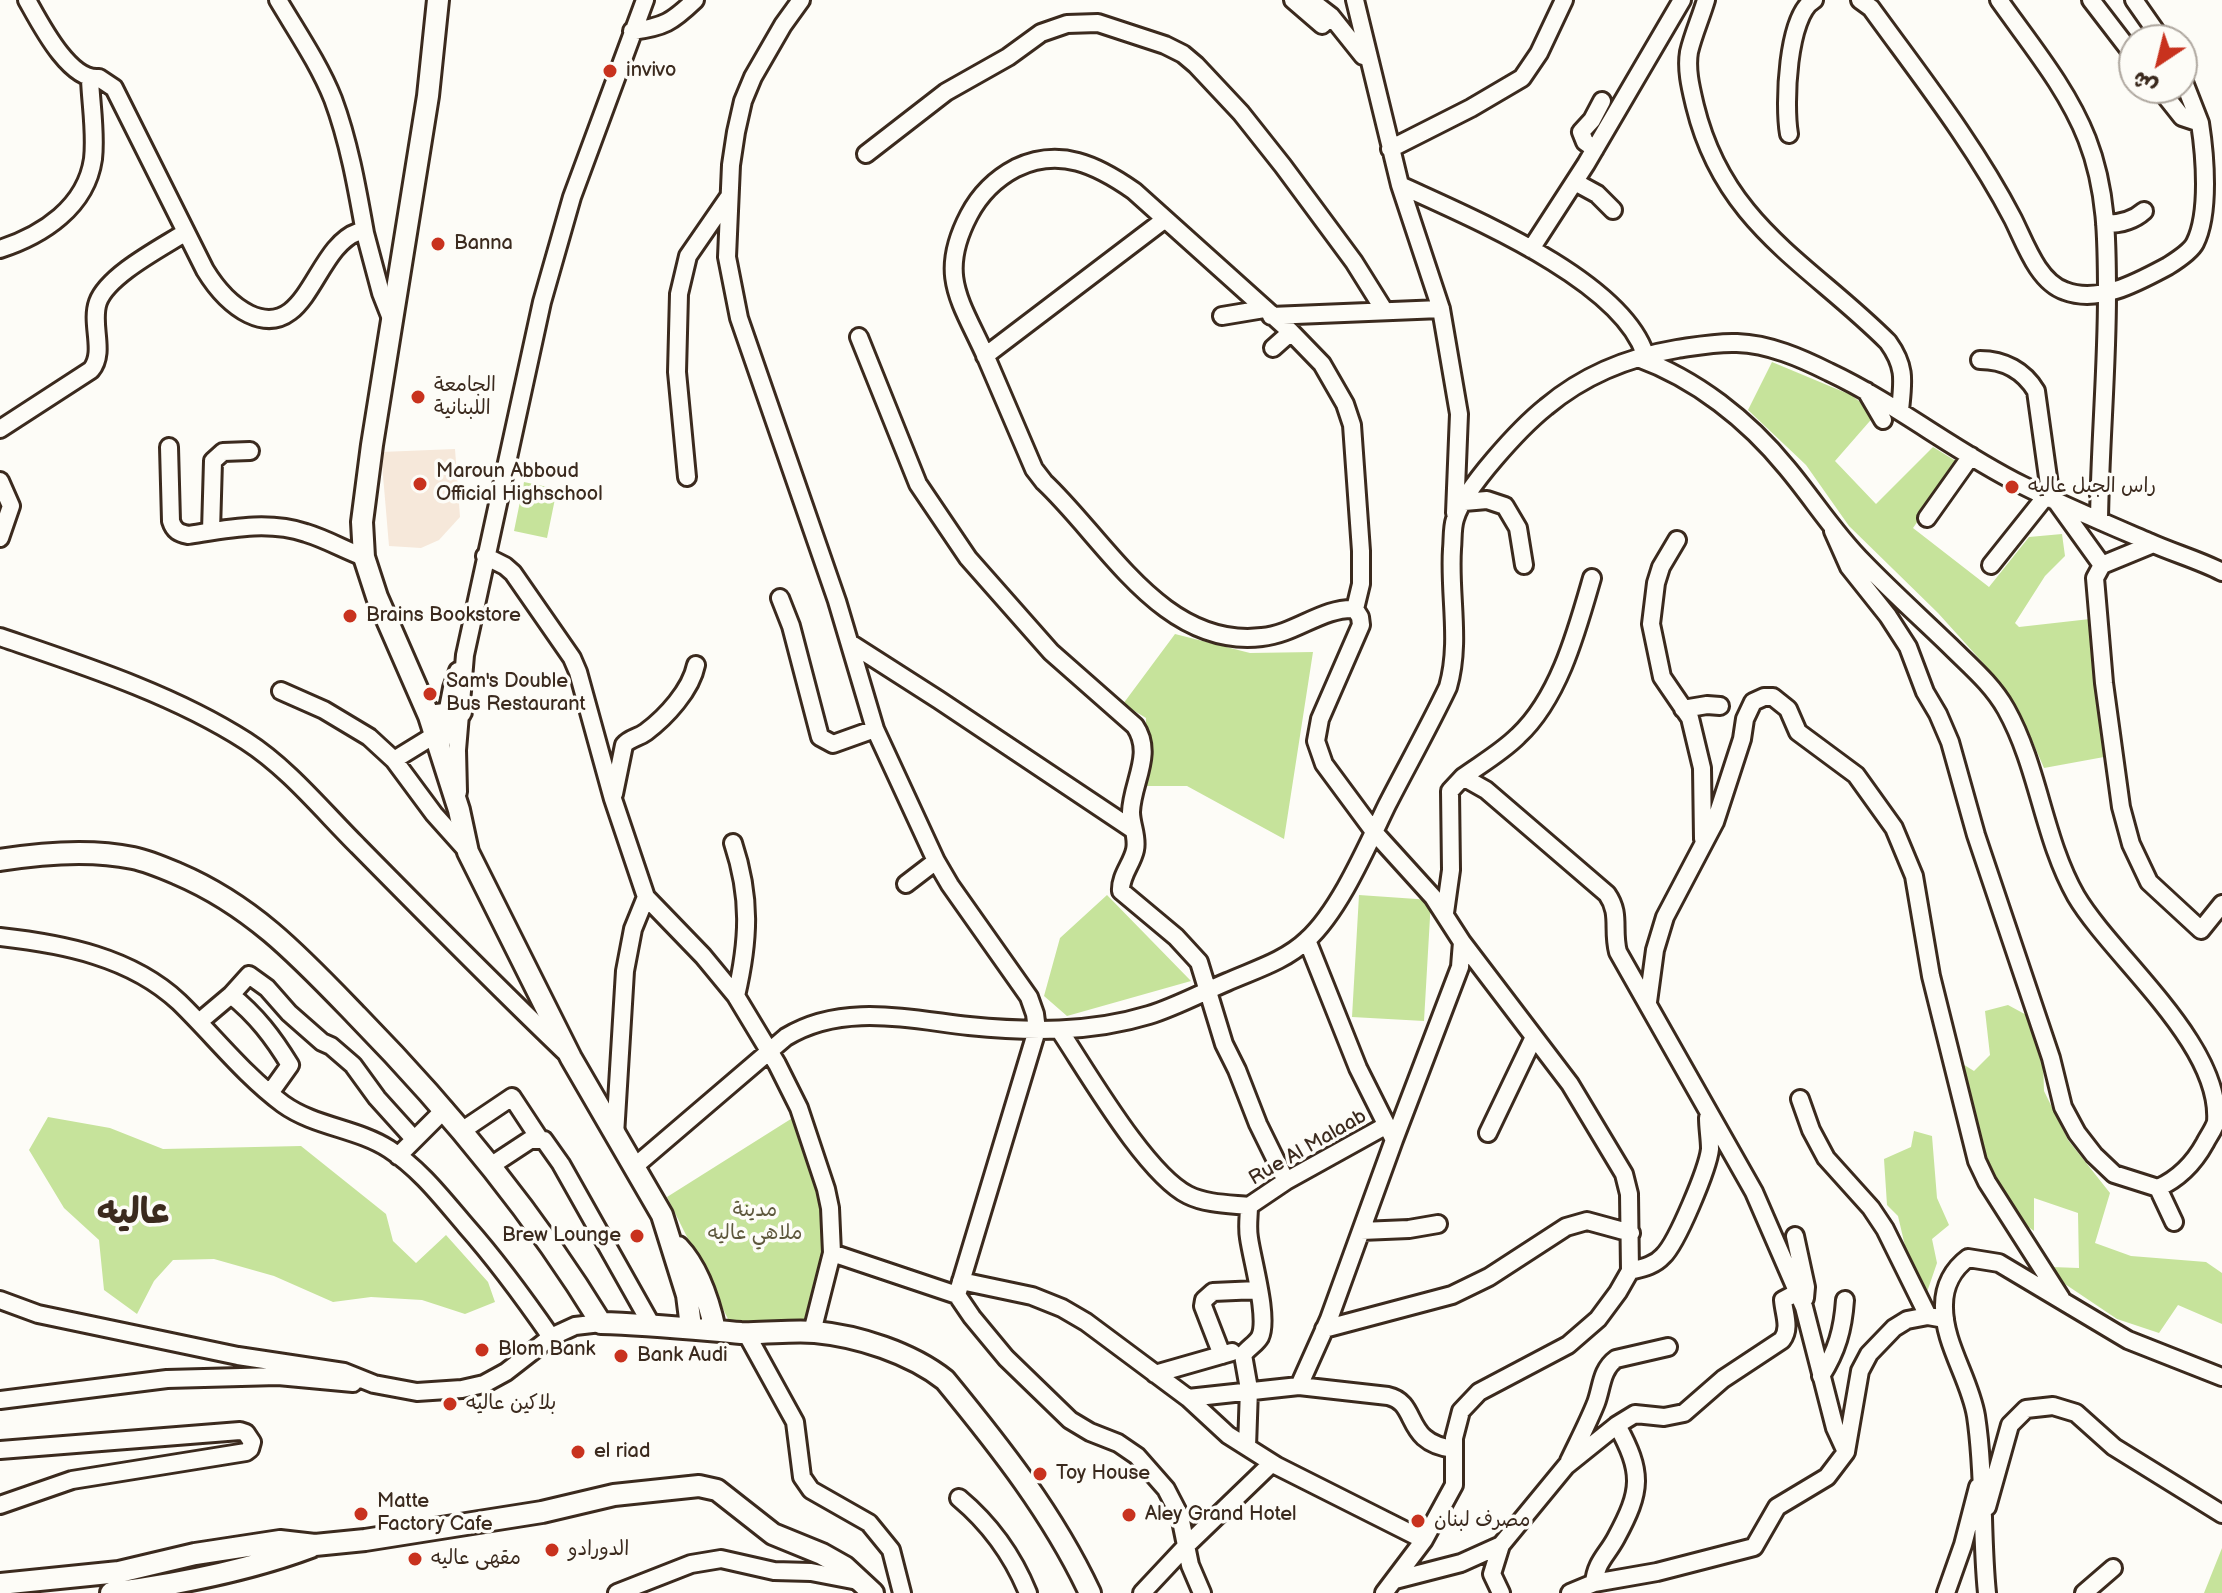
<!DOCTYPE html>
<html>
<head>
<meta charset="utf-8">
<style>
  body { margin:0 }
  #map { position:relative; width:2222px; height:1593px; overflow:hidden; background:#fdfcf7; font-family:"Balsamiq Sans","Playpen Sans Arabic",sans-serif }
  canvas { display:block }
  .north { position:absolute; left:2118px; top:24px; width:80px; height:80px; box-sizing:border-box; background:#fdfcf7; border:2px solid #afa8a0; border-radius:50%; rotate:215deg; font-size:22px; font-weight:700; line-height:32px; text-align:center; color:#3b2a1e }
  .north::after { content:''; display:block; margin:auto; width:28px; height:36px; background:#c8321e; clip-path:polygon(50% 0,100% 100%,50% 72%,0 100%) }
</style>
</head>
<body>
<div id="map">
<canvas width="2222" height="1593"></canvas>
<div class="north">ش</div>
</div>
<script>
const c = document.querySelector('canvas').getContext('2d');
c.lineJoin = 'round';
function fillPath(path, color) { c.fillStyle = color; c.fill(path, 'evenodd'); }
function trace(path, color, width, dash) { c.strokeStyle = color; c.lineWidth = width; c.lineCap = dash ? 'butt' : 'round'; c.setLineDash(dash || []); c.stroke(path); }
function label(font, color, halo, rows, align = 'center') {
  c.font = font + ' "Balsamiq Sans","Playpen Sans Arabic",sans-serif'; c.lineWidth = 7; c.setLineDash([]); c.textBaseline = 'middle'; c.strokeStyle = halo; c.fillStyle = color; for (const [text, x, y, turn = 0] of rows) {
    c.save(); c.translate(x, y); c.rotate((+turn || 0) * Math.PI / 180); c.textAlign = isNaN(turn) ? turn : align; if (halo) c.strokeText(text, 0, 0); c.fillText(text, 0, 0); c.restore();
  }
}
const built = new Path2D(`
  M455,449L460,517L439,540L421,548L389,546L381,452Z`);
const green = new Path2D(`
  M1772,362L1851,395L1876,414L1835,461L1876,504L1933,447L1959,463L1913,528L1989,587L2029,537L2062,534L2065,556L2045,576L2015,623L2019,627L2090,619L2098,668L2104,757L2044,768L2024,722L1993,674L1938,613L1849,526L1806,465L1748,410Z
  M524,482L557,489L547,538L514,531Z
  M1175,634L1250,653L1313,652L1284,839L1187,786H1144L1146,718L1123,704Z
  M1107,895L1191,981L1067,1016L1044,996L1060,938Z
  M1359,895L1431,900L1424,1021L1352,1017Z
  M2008,1005L2032,1018L2043,1062L2044,1091L2068,1140L2110,1193L2095,1243L2131,1256L2206,1262L2222,1273V1324L2178,1305L2159,1333L2117,1319L2056,1278L2051,1267L2079,1268L2078,1213L2034,1198V1231L2015,1217L1979,1154L1961,1063L1974,1071L1990,1055L1985,1011Z
  M48,1117L110,1128L163,1149L301,1146L386,1214L393,1241L416,1263L446,1235L488,1282L495,1302L465,1314L422,1300L371,1297L333,1302L274,1276L214,1259L173,1260L154,1281L137,1314L104,1290L99,1240L64,1208L29,1150Z
  M794,1117L820,1201L827,1246L808,1325L729,1321L667,1197Z
  M1914,1131L1932,1136L1937,1198L1949,1225L1932,1239L1937,1263L1927,1292L1918,1282L1905,1246L1898,1216L1887,1205L1884,1159L1911,1147Z
  M2222,1548V1593H2204Z`);
const minor = new Path2D(`
  M27,0C40,23 69,81 99,78L114,88L205,270C216,288 229,304 249,314C308,342 314,247 358,232L365,233L381,293L392,321
  M278,0C297,32 319,64 333,99C349,142 357,188 365,233
  M801,0L783,25L753,77L743,101L736,132L731,165L727,257L739,318L837,601L875,729L936,861L950,885L1029,997L1035,1014L1037,1030L957,1295
  M1293,0L1322,25L1331,16
  M1310,0L1331,16L1363,56
  M1355,0L1400,185L1441,309L1459,414L1455,513
  M1706,0C1701,17 1693,35 1689,52C1686,70 1691,89 1695,106C1724,225 1809,263 1888,342C1906,367 1903,381 1900,410
  M1860,0L1871,8C1921,77 1974,144 2013,219C2025,243 2038,282 2065,291C2099,304 2138,282 2168,266C2176,261 2191,251 2195,243C2210,213 2205,155 2200,123L2182,117L2159,88
  M1999,0C2030,44 2067,88 2087,139C2107,190 2107,241 2107,295C2107,370 2100,445 2099,520
  M2091,0L2134,56
  M2134,0L2162,40
  M632,31C664,27 672,22 695,0
  M2182,77L2200,123
  M1789,134C1784,105 1787,15 1814,0
  M1390,149L1471,108L1522,78L1539,53L1564,0
  M1595,149L1585,142L1581,132L1592,120L1602,101
  M866,154L946,92L1008,57L1041,33L1067,24L1098,23L1165,45L1183,54L1196,65L1241,113L1283,166L1354,262L1384,310
  M1575,182L1597,194L1613,210
  M1400,185C1469,217 1620,279 1645,354
  M2105,224C2120,224 2133,221 2144,211
  M0,249C43,235 86,207 93,159C96,133 91,105 90,79
  M1531,249L1586,164L1682,0
  M1222,316L1264,309
  M1271,316L1441,309
  M859,337L918,484L968,558L1051,652L1135,726C1154,754 1132,782 1131,812C1131,825 1138,837 1135,850C1132,864 1120,876 1121,891L1176,937L1199,962L1224,1044L1237,1070L1258,1124L1286,1181
  M1273,348L1291,332
  M985,356L1164,220
  M1638,358C1696,379 1748,420 1787,468C1813,499 1834,533 1863,562C1891,591 1921,618 1950,646C1970,666 1992,684 2006,709C2039,768 2043,838 2076,896C2112,957 2222,1044 2216,1122C2214,1129 2208,1137 2205,1143C2194,1163 2178,1179 2158,1188L2114,1174L2094,1155L2077,1133L2063,1107L2051,1058L1976,835L1950,742L1938,714L1925,692L1908,647L1888,616L1849,567L1833,531
  M1980,360C2004,360 2024,371 2036,391L2051,499
  M1866,391L1883,420
  M0,429L91,370C106,352 90,324 98,302C108,275 161,248 186,232
  M169,447L171,521C174,531 179,533 188,535C227,529 267,520 306,533C326,539 345,550 364,557
  M687,477L677,372L679,294L688,256L728,198
  M0,481L11,506L0,538
  M2056,501L2102,565
  M1464,502L1487,500L1505,506L1518,528L1524,565
  M1927,518L1971,456
  M211,531L213,461L223,452L250,451
  M1677,540L1661,567L1656,583L1651,624L1662,677L1690,718L1702,768L1703,839
  M2153,544L2102,565L2095,578L2104,683L2121,807L2131,844L2149,882L2201,930L2222,904
  M485,556L505,566L513,573L572,658L578,672L613,799L646,897L703,956L736,996L777,1064L799,1108L826,1189L830,1208L832,1253
  M1991,565L2046,496
  M780,598L791,626L820,737L833,744L875,729
  M1355,609C1323,607 1295,634 1262,637C1163,649 1106,540 1044,482L1034,469C1018,432 1002,394 986,357C961,301 937,276 969,215C980,194 995,179 1016,168C1060,147 1097,165 1134,191L1291,332L1322,364L1345,404L1352,425L1361,551V584L1355,609L1360,617L1361,625L1320,719L1316,741L1324,764L1375,833L1433,897L1462,942L1570,1084L1624,1174L1629,1194L1630,1271L1618,1292L1598,1319L1568,1345L1479,1392L1461,1411L1454,1438V1485L1424,1540L1384,1593
  M0,637C82,665 173,694 246,741C288,768 322,810 357,845C426,915 494,984 564,1051
  M850,643L939,700L1132,829
  M281,691L324,710L369,737L394,760L434,814L468,852
  M1683,709L1707,705L1720,706
  M440,750L452,688L458,671
  M394,760L433,736
  M1463,777C1481,764 1502,752 1518,736C1559,698 1577,630 1592,578
  M458,792L457,750L465,655L542,302L572,197L645,0
  M614,794L624,745C630,738 638,738 646,732C666,717 691,690 696,665
  M733,843C751,897 749,940 736,996
  M906,884L936,861
  M1445,913L1451,870L1450,791L1463,777L1486,790L1607,894C1621,914 1612,929 1618,952L1754,1192L1804,1307L1835,1428L1846,1452
  M0,937C63,944 131,957 179,1002C214,1036 244,1075 283,1104C315,1127 356,1128 389,1149C420,1169 442,1198 466,1226C497,1261 524,1298 551,1337
  M231,995L249,975L267,988L289,1013L322,1042L331,1046L353,1065L377,1098L414,1139
  M1648,1002L1655,950L1665,917L1715,822L1742,739L1745,719L1753,702L1764,697H1773L1788,709L1798,732L1856,775L1894,828L1914,876L1931,976L1977,1161L1987,1182L2061,1298
  M199,1022L231,995C256,1015 273,1037 290,1065L270,1093
  M1060,1031C1088,1073 1146,1174 1188,1195C1206,1204 1229,1204 1249,1206C1249,1216 1247,1227 1249,1238C1252,1260 1269,1318 1260,1337C1256,1344 1248,1348 1243,1355L1249,1389L1247,1447
  M1800,1099L1811,1130L1826,1158L1871,1208L1885,1229L1928,1316
  M463,1130L512,1097L539,1138
  M1488,1133L1534,1037
  M615,1135L625,971L633,929L646,897
  M1394,1140L1460,967L1462,942
  M398,1156L445,1109
  M492,1165L530,1140H544L561,1164L651,1324
  M634,1167L786,1037C842,1003 907,1019 969,1026C1029,1032 1090,1033 1149,1015C1175,1007 1201,993 1227,982C1254,970 1285,961 1307,940C1340,910 1367,846 1387,805C1407,766 1429,727 1448,687C1461,642 1449,595 1452,549C1453,539 1452,528 1455,519C1464,488 1521,427 1546,407C1584,375 1629,357 1677,349C1697,346 1717,342 1737,343C1769,344 1801,358 1829,372C1897,404 1955,452 2022,485C2064,506 2107,524 2149,542C2173,553 2199,560 2222,572
  M2158,1188L2174,1222
  M1249,1206L1286,1181L1387,1125
  M1361,1231L1409,1229L1438,1224
  M1795,1236L1806,1287L1805,1298
  M1630,1271C1642,1268 1654,1266 1663,1256C1677,1243 1708,1168 1710,1149C1710,1139 1708,1128 1708,1118
  M961,1281L1032,1296L1062,1308L1086,1322L1188,1398L1228,1435L1277,1466L1424,1540
  M0,1300L38,1314L238,1356L344,1372L374,1384L417,1392L462,1389L484,1384L506,1372L551,1337L575,1326L601,1323
  M1324,1329L1452,1295L1489,1277L1566,1227L1587,1221L1631,1233
  M812,1332L832,1253L957,1295L972,1317L1006,1358L1070,1420L1090,1432L1118,1443L1137,1456L1166,1489L1180,1516L1190,1565L1202,1593
  M746,1333L795,1422L802,1477L811,1490L869,1523L891,1550L902,1593
  M1222,1355L1203,1306L1204,1300L1213,1292L1258,1290
  M1155,1374L1232,1352
  M1821,1376C1837,1351 1843,1329 1845,1300
  M1299,1386L1329,1319L1394,1140L1358,1068L1307,940
  M1188,1398L1299,1386L1388,1396C1420,1403 1402,1443 1454,1449
  M0,1400L167,1379L278,1376L353,1383
  M1617,1425L1635,1414L1664,1417L1684,1413L1723,1379L1782,1340C1791,1328 1784,1314 1783,1300L1798,1292
  M0,1450L240,1431L246,1433L252,1442L250,1449L246,1452L72,1480L0,1505
  M1569,1461C1578,1442 1588,1423 1596,1403C1602,1387 1601,1370 1616,1359L1668,1347
  M959,1498C990,1524 1013,1556 1028,1593
  M1987,1507L2010,1425L2026,1409L2053,1406L2076,1413L2114,1447L2222,1514
  M1395,1580L1461,1563L1501,1545L1566,1466L1617,1425C1643,1473 1642,1490 1616,1538C1607,1555 1596,1562 1594,1583L1570,1593
  M1594,1583L1657,1572L1754,1547L1777,1507L1827,1477L1846,1452L1860,1371L1869,1354L1894,1328L1907,1320L1928,1316L1945,1319
  M617,1593L691,1564L721,1559L774,1571L811,1572L863,1582
  M1142,1593L1187,1545L1272,1463
  M1501,1593L1492,1574L1501,1545
  M1946,1593L1963,1545L1978,1487
  M1987,1593C1981,1535 1985,1475 1976,1416C1970,1379 1943,1343 1944,1305C1944,1286 1953,1269 1968,1258L1999,1263L2128,1340L2222,1377
  M2084,1593L2113,1568`);
const major = new Path2D(`
  M438,0L428,96L372,445L362,522L364,557L377,597L429,716L459,810L468,852L571,1058L662,1215L687,1295L691,1327
  M429,716L461,712
  M0,860C43,853 90,849 133,858C148,861 164,868 178,874C253,906 301,958 357,1016C449,1110 532,1210 601,1323C648,1324 694,1329 741,1333C766,1334 790,1330 815,1332C858,1336 911,1353 945,1380C1000,1447 1053,1514 1090,1593
  M678,1247C698,1268 709,1302 715,1330
  M0,1584L119,1572L195,1554L280,1541L315,1545L365,1540L542,1512L614,1495L699,1486L717,1490L773,1534L822,1554L845,1567L873,1593
  M111,1593C179,1584 247,1571 311,1547`);
const markers = [
  [610,71,8,"#c8321e"],
  [438,244,8,"#c8321e"],
  [418,397,8,"#c8321e"],
  [420,484,8,"#c8321e"],
  [2012,487,8,"#c8321e"],
  [350,616,8,"#c8321e"],
  [430,694,8,"#c8321e"],
  [637,1236,8,"#c8321e"],
  [482,1350,8,"#c8321e"],
  [621,1356,8,"#c8321e"],
  [450,1404,8,"#c8321e"],
  [578,1452,8,"#c8321e"],
  [1040,1474,8,"#c8321e"],
  [361,1514,8,"#c8321e"],
  [1129,1515,8,"#c8321e"],
  [1418,1521,8,"#c8321e"],
  [552,1550,8,"#c8321e"],
  [415,1559,8,"#c8321e"]
];
const poiNames = [
  ["invivo",626,71],
  ["Banna",454,244],
  ["الجامعة",434,386],
  ["اللبنانية",434,409],
  ["Maroun Abboud",436,472],
  ["Official Highschool",436,495],
  ["راس الجبل عاليه",2028,487],
  ["Brains Bookstore",366,616],
  ["Sam's Double",446,682],
  ["Bus Restaurant",446,705],
  ["Brew Lounge",621,1236,"right"],
  ["Blom Bank",498,1350],
  ["Bank Audi",637,1356],
  ["بلاكين عاليه",466,1404],
  ["el riad",594,1452],
  ["Toy House",1056,1474],
  ["Matte",377,1502],
  ["Factory Cafe",377,1525],
  ["Aley Grand Hotel",1145,1515],
  ["مصرف لبنان",1434,1521],
  ["الدورادو",568,1550],
  ["مقهى عاليه",431,1559]
];
const streetNames = [
  ["Rue Al Malaab",1308,1148,-30]
];
const parkNames = [
  ["مدينة",755,1211],
  ["ملاهي عاليه",755,1234]
];
const townNames = [
  ["عاليه",133,1214]
];
fillPath(built, '#f6e8da');
fillPath(green, '#c6e39b');
trace(minor, '#3b2a1e', 22);
trace(major, '#3b2a1e', 26);
trace(minor, '#fdfcf7', 16);
trace(major, '#fdfcf7', 20);
for (const [x, y, r, color] of markers) { const dot = new Path2D(); dot.arc(x, y, r, 0, 2 * Math.PI); c.fillStyle = color; c.fill(dot); trace(dot, '#fdfcf7', 3); }
label('20px', '#3b2a1e', '#fdfcf7', poiNames, 'left');
label('20px', '#3b2a1e', '#fdfcf7', streetNames);
label('20px', '#5e583d', '#fdfcf7', parkNames);
label('bold 36px', '#3b2a1e', '#fdfcf7', townNames);
</script>
</body>
</html>
